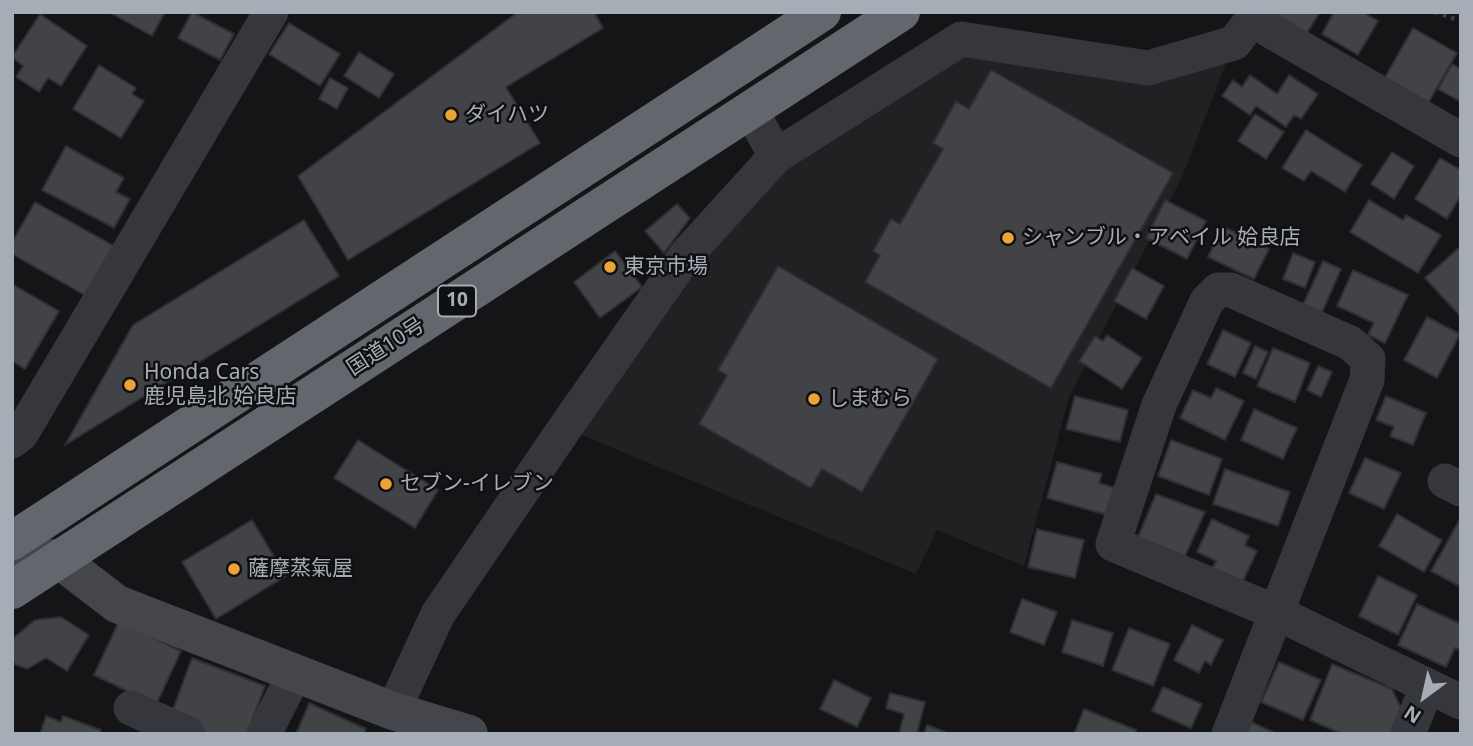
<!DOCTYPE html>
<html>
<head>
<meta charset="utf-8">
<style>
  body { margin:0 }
  #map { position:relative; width:1473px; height:746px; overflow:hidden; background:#151517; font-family:"Noto Sans",sans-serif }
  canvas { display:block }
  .frame { position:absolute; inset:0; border:14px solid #a7adb7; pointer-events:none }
  .north { position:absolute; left:1389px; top:662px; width:70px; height:70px; -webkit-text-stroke:5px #101012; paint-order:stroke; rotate:213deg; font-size:19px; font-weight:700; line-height:28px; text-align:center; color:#a7adb7 }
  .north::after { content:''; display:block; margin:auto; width:24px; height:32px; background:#a7adb7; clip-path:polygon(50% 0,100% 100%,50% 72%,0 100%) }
</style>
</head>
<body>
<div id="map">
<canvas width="1473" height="746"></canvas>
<div class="frame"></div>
<div class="north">N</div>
</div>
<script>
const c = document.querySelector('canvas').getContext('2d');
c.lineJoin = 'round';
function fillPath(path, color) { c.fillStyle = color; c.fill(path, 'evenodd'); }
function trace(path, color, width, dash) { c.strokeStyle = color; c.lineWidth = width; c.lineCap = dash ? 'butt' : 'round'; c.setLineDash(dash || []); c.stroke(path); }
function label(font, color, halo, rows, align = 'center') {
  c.font = font + ' "Noto Sans","Noto Sans JP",sans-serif'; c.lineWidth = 5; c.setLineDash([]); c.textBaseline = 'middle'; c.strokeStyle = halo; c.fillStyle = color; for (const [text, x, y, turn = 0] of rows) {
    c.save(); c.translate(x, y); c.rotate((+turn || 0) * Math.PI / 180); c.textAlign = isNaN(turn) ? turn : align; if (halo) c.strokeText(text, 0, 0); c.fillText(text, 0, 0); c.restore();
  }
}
const built = new Path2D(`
  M961,39L1089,60L1234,43L1182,177L1069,397L1024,566L937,530L916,574L565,428L776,156Z`);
const building = new Path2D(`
  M109,12H165L152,36Z
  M192,12L234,34L220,60L178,38Z
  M518,12H594L603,28L506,87L540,143L348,260L298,176Z
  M1278,12H1320L1302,41L1272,22Z
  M1334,12H1363L1378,21L1358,55L1322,34Z
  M40,14L87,46L61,86L48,78L39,92L16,77L23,66L12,57Z
  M289,23L340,54L320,86L269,54Z
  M1413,28L1457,53L1427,105L1384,79Z
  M359,52L394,74L379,98L344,76Z
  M1452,64L1461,69V102L1438,89Z
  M99,65L136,88L132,94L144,101L121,138L73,109Z
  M991,70L1173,173L1051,388L865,282L880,255L873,251L891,219L900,224L943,149L933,143L956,101L969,109Z
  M1250,75L1277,94L1289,75L1318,94L1301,119L1294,115L1286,127L1256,106L1250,115L1222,96L1233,80L1242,87Z
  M330,78L348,88L337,109L319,99Z
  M1255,114L1284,132L1266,159L1238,141Z
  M1306,130L1362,165L1345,192L1311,171L1304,181L1282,168Z
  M66,146L124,178L116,192L130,199L114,228L42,190Z
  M1392,152L1414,166L1394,199L1371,184Z
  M1440,158L1461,170V195L1447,219L1415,199Z
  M1165,200L1206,221L1187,259L1146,238Z
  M1369,200L1403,220L1406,215L1441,235L1418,273L1350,232Z
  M35,202L116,247L88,297L12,254V242Z
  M677,204L690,218L664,253L645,231Z
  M304,220L339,276L65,445L133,325Z
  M1222,226L1269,249L1254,279L1208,257Z
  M1461,246V317L1425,278Z
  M615,251L642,287L600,318L574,282Z
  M1293,253L1315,262L1305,288L1283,279Z
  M1323,261L1341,269L1320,317L1301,309Z
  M778,266L938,359L862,492L822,469L811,488L699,424L727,375L718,370Z
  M1132,268L1164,286L1146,319L1114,301Z
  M1353,270L1408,295L1385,343L1368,335L1374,323L1337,306Z
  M12,284L59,311L25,369L12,361Z
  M1427,317L1460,334L1437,378L1404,360Z
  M1223,330L1251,343L1235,377L1207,364Z
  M1107,335L1142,358L1122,389L1079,361L1095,336L1103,341Z
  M1255,346L1268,352L1256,379L1243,373Z
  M1273,348L1310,363L1295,402L1257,386Z
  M1318,366L1332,372L1321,397L1307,390Z
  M1216,388L1244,401L1225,440L1180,418L1193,390L1211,398Z
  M1075,396L1128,410L1120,442L1066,429Z
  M1386,396L1426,413L1413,445L1390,436L1394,427L1376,420Z
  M1254,409L1297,428L1283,459L1241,440Z
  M358,440L438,490L415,528L334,478Z
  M1171,440L1222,459L1209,495L1158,476Z
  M1365,458L1401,473L1384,509L1349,493Z
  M1057,462L1102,474L1099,483L1115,488L1107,515L1047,498Z
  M1225,469L1290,492L1278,526L1213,504Z
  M1156,494L1205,512L1182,563L1138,537Z
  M1397,514L1442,540L1424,572L1379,546Z
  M1212,519L1249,536L1245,545L1257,551L1242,583L1212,569L1216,561L1197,552Z
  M1460,519L1461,520V587L1431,571Z
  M252,520L286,576L216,619L182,562Z
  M1037,529L1084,540L1075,578L1028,567Z
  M1378,576L1417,595L1398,635L1359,616Z
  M1022,599L1057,612L1044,645L1010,632Z
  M1417,604L1461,624V646L1459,650L1455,648L1446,667L1398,645Z
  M61,617L89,635L67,671L46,658L27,669L12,663V639L35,620Z
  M1072,620L1113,633L1103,666L1062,652Z
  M119,621L181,651L156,705L94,675Z
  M1192,625L1223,640L1211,665L1205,661L1199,673L1174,660Z
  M1129,628L1170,644L1153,686L1112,670Z
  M192,658L265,686L247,734H205L169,720Z
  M1279,662L1321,680L1303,720L1261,702Z
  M1332,664L1392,689L1402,710L1391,734H1342L1310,720Z
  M834,680L871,698L857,727L820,709Z
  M1163,687L1202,704L1191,728L1152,711Z
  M890,693L925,702L917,734H899L904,714L886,708Z
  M309,703L366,729L364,734H296Z
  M1084,709L1136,730L1135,734H1074Z
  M46,716L61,722L63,716L101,730L100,734H40Z
  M1249,721L1277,734H1244Z
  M927,725L950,734H924Z`);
const path = new Path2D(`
  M1435,12L1461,21`);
const street = new Path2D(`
  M776,156L961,39L1148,68L1234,43L1252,20L1461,140
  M12,441L21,434L271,12
  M1445,481L1461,489
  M131,708L188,734
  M393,711L438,614L565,428L686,255L776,156L751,111
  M264,734L295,673
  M1229,734L1367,380L1368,359L1350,343L1231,290H1218L1207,301L1159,405L1113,544L1275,612L1461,702
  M1408,734L1427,687`);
const secondary = new Path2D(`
  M12,559L57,558L117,604L393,711L469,734`);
const highway = new Path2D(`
  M12,541L822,12
  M12,590L901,12`);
const markers = [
  [451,115,7,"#eda437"],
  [1008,238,7,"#eda437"],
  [610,267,7,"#eda437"],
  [130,385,7,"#eda437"],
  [814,399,7,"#eda437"],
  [386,484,7,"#eda437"],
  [234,569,7,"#eda437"]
];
const shields = [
  [457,301,38]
];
const shieldNames = [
  ["10",457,301]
];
const poiNames = [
  ["ダイハツ",465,115],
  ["シャンブル・アベイル 姶良店",1022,238],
  ["東京市場",624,267],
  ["Honda Cars",144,373],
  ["鹿児島北 姶良店",144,397],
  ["しまむら",828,399],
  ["セブン-イレブン",400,484],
  ["薩摩蒸氣屋",248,569]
];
const streetNames = [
  ["国道10号",386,347,-33]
];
fillPath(built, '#212124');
fillPath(building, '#414347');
trace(building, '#2f2f33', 2);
trace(path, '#3c3e43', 4.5, [3.5, 5]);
trace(street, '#36373c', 35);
trace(secondary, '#44464c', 38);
trace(highway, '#62666d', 38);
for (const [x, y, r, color] of markers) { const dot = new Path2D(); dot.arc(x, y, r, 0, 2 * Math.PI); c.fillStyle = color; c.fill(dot); trace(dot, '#101012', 2.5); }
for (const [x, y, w] of shields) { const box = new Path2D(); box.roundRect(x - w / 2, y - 15.5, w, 31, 5); c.fillStyle = '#101012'; c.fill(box); trace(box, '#a7adb7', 2); }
label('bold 19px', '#a7adb7', null, shieldNames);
label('21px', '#a7adb7', '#101012', poiNames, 'left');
label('21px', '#a7adb7', '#101012', streetNames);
</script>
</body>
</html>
